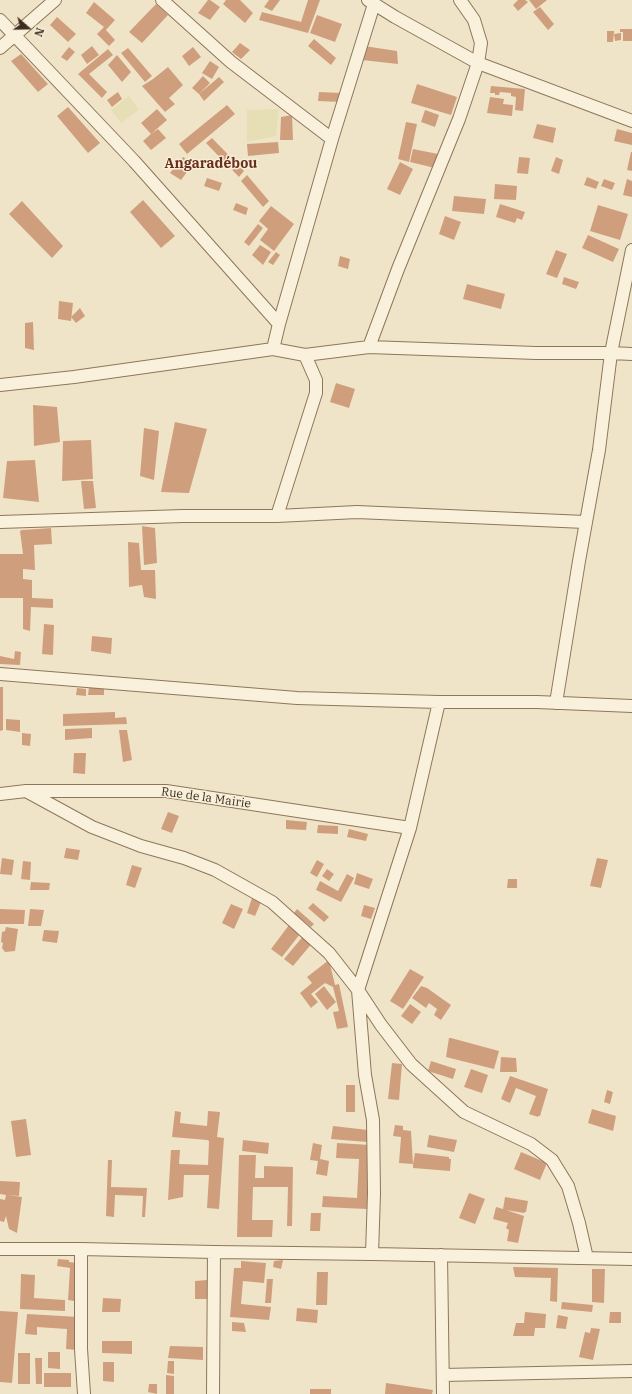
<!DOCTYPE html>
<html>
<head>
<meta charset="utf-8">
<style>
  body { margin:0 }
  #map { position:relative; width:632px; height:1394px; overflow:hidden; background:#f0e4c8; font-family:"IBM Plex Serif",serif }
  canvas { display:block }
  .north { position:absolute; left:8px; top:8px; width:40px; height:40px; -webkit-text-stroke:3px #f7eed8; paint-order:stroke; rotate:110deg; font-size:11px; font-weight:700; line-height:16px; text-align:center; color:#3d2e20 }
  .north::after { content:''; display:block; margin:auto; width:14px; height:18px; background:#3d2e20; clip-path:polygon(50% 0,100% 100%,50% 72%,0 100%) }
</style>
</head>
<body>
<div id="map">
<canvas width="632" height="1394"></canvas>
<div class="north">N</div>
</div>
<script>
const c = document.querySelector('canvas').getContext('2d');
c.lineJoin = 'round';
function fillPath(path, color) { c.fillStyle = color; c.fill(path, 'evenodd'); }
function trace(path, color, width, dash) { c.strokeStyle = color; c.lineWidth = width; c.lineCap = dash ? 'butt' : 'round'; c.setLineDash(dash || []); c.stroke(path); }
function label(font, color, halo, rows, align = 'center') {
  c.font = font + ' "IBM Plex Serif",serif'; c.lineWidth = 3; c.setLineDash([]); c.textBaseline = 'middle'; c.strokeStyle = halo; c.fillStyle = color; for (const [text, x, y, turn = 0] of rows) {
    c.save(); c.translate(x, y); c.rotate((+turn || 0) * Math.PI / 180); c.textAlign = isNaN(turn) ? turn : align; if (halo) c.strokeText(text, 0, 0); c.fillText(text, 0, 0); c.restore();
  }
}
const farmland = new Path2D(`
  M129,96L139,110L121,123L111,110Z
  M279,109L276,136L247,142V110Z`);
const building = new Path2D(`
  M208,0H210L220,7L210,20L198,13Z
  M226,0H240L253,13L245,23L223,4Z
  M269,0H280L272,11L264,7Z
  M308,0H320L308,33L259,20L262,12L301,22Z
  M518,0H525L528,2L518,11L513,5Z
  M529,0H547L536,9Z
  M94,2L115,20L106,30L115,40L109,46L97,34L104,27L86,13Z
  M156,4L168,15L142,43L129,32Z
  M540,7L554,24L548,30L533,12Z
  M317,15L342,24L335,42L310,33Z
  M57,17L76,34L68,42L50,25Z
  M620,29H632V41H623V32H620Z
  M607,31H614L613,42H607Z
  M621,33V40L615,41L614,34Z
  M314,39L336,58L331,65L308,46Z
  M240,43L250,50L241,59L232,52Z
  M92,46L99,55L87,64L81,55Z
  M364,46L397,51L398,64L362,60Z
  M69,47L75,52L67,61L61,57Z
  M193,47L201,57L189,66L182,56Z
  M128,48L152,76L145,82L121,53Z
  M108,49L113,55L89,74L107,92L102,98L78,74Z
  M21,54L48,84L38,92L11,61Z
  M117,55L131,72L122,82L108,65Z
  M210,61L219,67L212,79L202,73Z
  M168,67L183,85L169,98L175,104L165,112L142,86L153,79Z
  M203,76L210,83L199,94L192,88Z
  M219,77L224,82L204,101L199,94Z
  M417,84L457,97L451,115L411,103Z
  M491,86L525,89L523,111L515,110L516,97L511,96V93L500,92L499,95H495V93H490Z
  M118,92L122,99L112,107L107,100Z
  M319,92L341,93V102L318,101Z
  M490,97L504,99L503,104L513,105L512,116L487,113Z
  M227,105L235,114L187,154L179,144Z
  M68,107L100,143L88,153L57,116Z
  M157,109L167,120L151,134L158,129L166,138L151,150L143,141L151,134L141,123Z
  M425,110L439,115L435,127L421,122Z
  M292,115L293,140H280L281,117Z
  M406,122L417,124L409,162L398,159Z
  M537,124L556,128L553,143L533,138Z
  M617,129L632,133V145L614,141Z
  M212,138L244,171L239,177L206,143Z
  M278,142L279,153L248,156L247,144Z
  M413,149L438,154L435,168L410,162Z
  M631,152H632V171L627,170Z
  M183,157L193,164L181,180L170,173Z
  M519,157L530,158L528,174L517,173Z
  M556,157L563,160L559,174L551,171Z
  M400,162L413,169L400,195L387,189Z
  M247,175L269,201L263,207L241,181Z
  M587,177L599,182L596,189L584,185Z
  M207,178L222,183L219,191L204,186Z
  M604,179L615,183L612,190L601,186Z
  M627,179L632,181V197L623,195Z
  M495,184L517,186L516,200L494,199Z
  M454,196L486,199L484,214L452,211Z
  M143,200L175,236L161,248L130,212Z
  M22,201L63,246L52,258L9,214Z
  M236,203L248,208L246,215L233,210Z
  M500,204L525,212L522,220L517,218L515,223L496,217Z
  M598,205L628,214L620,240L590,231Z
  M271,206L294,224L274,251L260,240L268,229L259,221Z
  M445,216L461,222L454,240L439,234Z
  M258,224L263,228L249,246L244,242Z
  M588,235L619,249L613,262L582,248Z
  M260,245L271,252L263,265L252,255Z
  M556,250L567,254L557,278L546,274Z
  M276,252L280,255L273,265L268,262Z
  M340,256L350,259L348,269L338,266Z
  M564,277L579,282L576,289L562,284Z
  M467,284L505,294L501,309L463,299Z
  M59,301L73,303L71,321L58,319Z
  M80,308L85,316L76,323L71,317Z
  M33,322L34,350L25,348V323Z
  M336,383L355,389L349,408L330,402Z
  M33,405L57,407L60,442L34,446Z
  M175,422L207,429L189,493L161,492Z
  M144,428L159,431L154,480L140,476Z
  M91,440L93,479L62,481L63,441Z
  M35,460L39,502L3,498L7,461Z
  M81,481H93L96,508L84,509Z
  M142,526L155,528L157,563L144,565Z
  M51,528L52,544L34,545L35,570L23,569V579L32,580V598L53,599V608L31,607L30,631L23,629V598H0V554H23L20,531L22,530Z
  M128,542L139,543L141,570H155L156,599L144,597L142,585L129,587Z
  M44,624L54,625L53,655L42,654Z
  M92,636L112,638L111,654L91,651Z
  M15,651L21,652L20,665L0,664V656L14,659Z
  M0,687H3V730L0,731Z
  M89,687H104V695H88Z
  M77,688L86,689V696L76,695Z
  M115,712V718L126,717L127,724L63,726V714Z
  M6,719L20,720V732L6,730Z
  M92,728V738L65,740V729Z
  M119,730H127L132,760L123,762Z
  M22,733L31,734L30,746L22,745Z
  M74,753H86L85,774L73,773Z
  M168,812L179,816L172,833L161,829Z
  M286,820L307,822L306,830L286,829Z
  M318,825L338,826V834L317,833Z
  M349,829L368,834L366,841L347,837Z
  M66,848L80,850L78,860L64,858Z
  M2,858L14,860L12,875L0,874Z
  M597,858L608,860L601,888L590,886Z
  M317,860L324,864L317,877L310,873Z
  M23,861L31,862L30,880L21,879Z
  M132,865L142,868L135,888L126,885Z
  M327,869L334,874L329,881L322,876Z
  M357,873L373,879L369,889L354,884Z
  M347,874L354,878L341,902L316,890L320,881L338,891Z
  M508,879H517V888H507Z
  M31,882L50,883L49,890H30Z
  M252,898L261,902L255,916L247,913Z
  M313,903L329,917L324,922L308,908Z
  M231,904L243,909L234,929L222,923Z
  M364,905L375,908L371,919L361,916Z
  M0,909L25,910L24,924H0Z
  M30,909L44,910L41,926H28Z
  M297,909L314,924L311,927L294,913Z
  M289,925L300,934L282,957L271,949Z
  M6,927L18,929L15,951L5,952L2,948L3,943L1,942L2,932L5,931Z
  M44,930L59,931L57,943L42,941Z
  M305,934L313,942L293,966L284,959Z
  M329,960L335,985L339,984L348,1027L337,1029L333,1012L339,1011L333,987L325,983L311,994L318,1002L311,1008L300,993L312,983L307,977Z
  M410,969L424,977L403,1009L390,1001Z
  M324,986L336,1002L327,1010L315,994Z
  M421,986L427,988L451,1005L441,1020L434,1015L437,1009L429,1003L426,1008L412,998Z
  M410,1004L421,1012L412,1024L401,1016Z
  M449,1038H451L499,1051L494,1069L446,1057Z
  M501,1057L516,1058L517,1072H500Z
  M431,1061L456,1069L453,1079L428,1071Z
  M392,1063L402,1064L399,1100L388,1099Z
  M471,1069L488,1075L482,1093L464,1087Z
  M510,1076L548,1089L540,1116H538V1117L529,1114L536,1096L516,1088L510,1103L501,1099Z
  M346,1085H355V1112H346Z
  M607,1090L613,1092L610,1104L604,1102Z
  M592,1109L616,1116L613,1131L588,1123Z
  M175,1111L181,1112L180,1123L207,1126L208,1111L220,1112L217,1137L224,1138L219,1209L207,1208L209,1175H184L183,1197L168,1200L171,1150H180L179,1164L208,1165L209,1141L207,1140L172,1137Z
  M26,1119L31,1155L16,1157L11,1121Z
  M395,1125L403,1126V1130L411,1131L413,1164L415,1153L449,1157V1159H451L450,1171L413,1168V1164L399,1163L401,1137L393,1136Z
  M333,1126L368,1130L367,1142L331,1139Z
  M429,1135L457,1140L454,1152L427,1147Z
  M243,1140L269,1143L268,1154L242,1151Z
  M313,1143L322,1145L320,1159L329,1161L327,1176L316,1174L318,1161L310,1160Z
  M337,1143L371,1145L367,1209L322,1207L323,1196L357,1198L359,1159L336,1158Z
  M521,1152L547,1163L540,1180L514,1169Z
  M239,1155H256L255,1178H264V1166L293,1167L292,1226H287L288,1187H253L252,1220H273L272,1237H237Z
  M108,1160H112L111,1187L147,1188L145,1217H142L143,1196L115,1195L114,1217L106,1216Z
  M0,1181L20,1182L19,1196L8,1195L22,1197L17,1233L9,1229L6,1216L4,1222L0,1221V1199L5,1200L6,1195L0,1194Z
  M469,1193L485,1199L475,1224L459,1218Z
  M505,1197L528,1201L526,1212H525L524,1213L506,1210L524,1216L518,1243L507,1241L509,1230L506,1228L508,1223L493,1219L496,1207L503,1209Z
  M311,1213H321L320,1231H310Z
  M58,1259L69,1260V1262L77,1263L74,1301L68,1300L70,1268L57,1266Z
  M283,1260L281,1269L273,1267L274,1261Z
  M241,1261L266,1263L264,1283L243,1281L241,1304L271,1307L269,1320L230,1317L234,1268H241Z
  M513,1267L558,1268L557,1302L550,1301L551,1278L515,1277Z
  M592,1269H605L604,1303L592,1302Z
  M317,1272H328L327,1305H316Z
  M21,1274L35,1275L34,1298L65,1300V1311L20,1309Z
  M267,1279H273L271,1303H265Z
  M207,1280V1299H195V1281Z
  M103,1298L121,1299L120,1312H102Z
  M562,1302L593,1305L592,1312L561,1309Z
  M297,1308L318,1310L317,1323L296,1321Z
  M0,1311L18,1312L12,1383L0,1382Z
  M525,1312L546,1314L545,1328H535L534,1336H513L516,1323H524Z
  M610,1312H621V1323H609Z
  M27,1314L79,1317L77,1350L66,1349L67,1329L37,1327V1335L25,1334Z
  M558,1315L568,1317L566,1329L556,1328Z
  M232,1322L244,1323L246,1332L232,1331Z
  M591,1328L600,1329L593,1360L579,1357L585,1332L590,1333Z
  M102,1341H132V1354L102,1353Z
  M170,1346L203,1347V1360L168,1358Z
  M48,1352H60V1369L48,1368Z
  M18,1353H30V1384H18Z
  M35,1358H42V1384H36Z
  M168,1361H174V1374L167,1373Z
  M103,1362H114V1382L103,1381Z
  M44,1373H71V1387H44Z
  M166,1375L174,1376V1394H166Z
  M386,1383L433,1390L432,1394H385Z
  M149,1384H157V1394L148,1392Z
  M310,1389H331V1394H310Z`);
const minor = new Path2D(`
  M162,0L231,62L332,139
  M368,0L395,17L478,63L632,121
  M0,20L134,161L279,324L273,349
  M0,48L55,0
  M279,324L332,139L374,4
  M369,347L398,269L459,119L478,63L481,43L474,20L460,0
  M0,385L74,377L273,349L305,355L369,347L536,353H611L632,354
  M277,516L316,393V380L305,355
  M0,522L183,516H277L357,512L585,522
  M0,674L297,698L439,702H537L632,706
  M439,702L410,828L358,990L381,1025L411,1064L464,1112L531,1144L552,1160L568,1186L579,1223L587,1258
  M556,703L579,561L599,450L611,353L632,250
  M26,791L92,827L141,846L184,858L215,870L272,902L329,953L358,990L365,1075L373,1120L374,1193L372,1254
  M0,794L26,791H166L410,828
  M0,1249H81L214,1252L372,1254L632,1259
  M81,1249V1349L84,1394
  M441,1255L443,1394
  M443,1375L632,1371
  M213,1394L214,1252`);
const streetNames = [
  ["Rue de la Mairie",206,798,8]
];
const quarterNames = [
  ["Angaradébou",211,164]
];
fillPath(farmland, '#e6deb5');
fillPath(building, '#cf9f7d');
trace(minor, '#8d765c', 14);
trace(minor, '#faf1dc', 12);
label('12px', '#3d2e20', '#f7eed8', streetNames);
label('bold 14px', '#6b2e1e', '#f7eed8', quarterNames);
</script>
</body>
</html>
